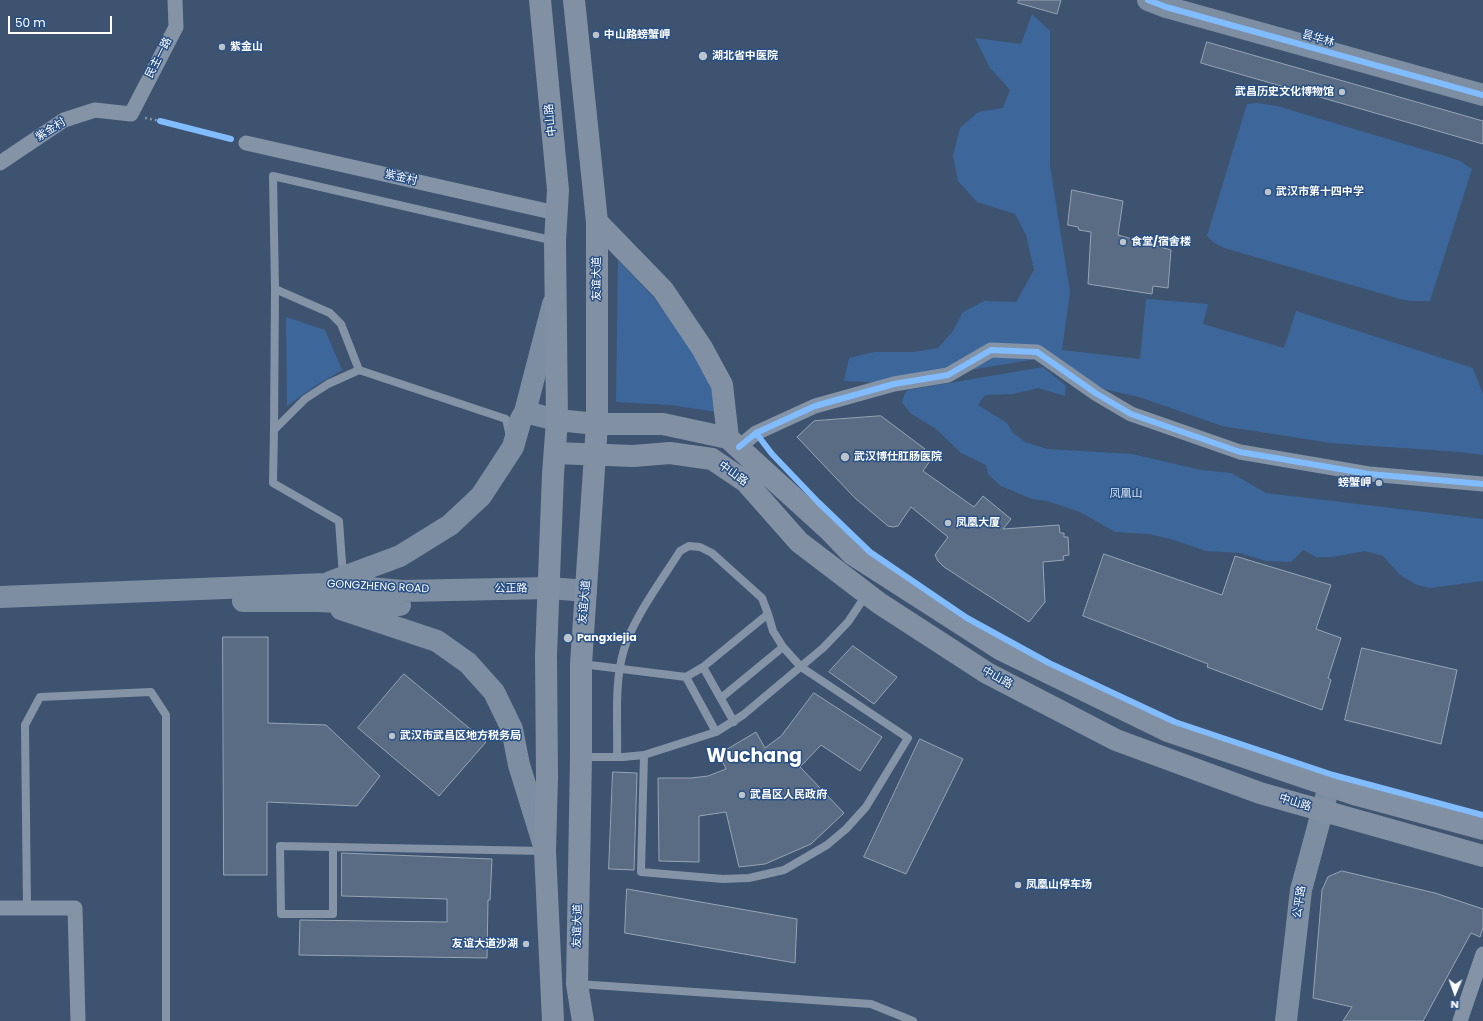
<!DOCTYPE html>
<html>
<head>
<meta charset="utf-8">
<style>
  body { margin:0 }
  #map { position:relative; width:1483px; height:1021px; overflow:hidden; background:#3d5370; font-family:Poppins,sans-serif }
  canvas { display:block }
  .north { position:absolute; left:1435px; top:973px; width:40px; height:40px; -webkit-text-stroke:3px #285085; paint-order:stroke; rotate:182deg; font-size:11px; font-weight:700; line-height:16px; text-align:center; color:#fff }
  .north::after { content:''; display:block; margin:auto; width:14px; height:18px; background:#fff; clip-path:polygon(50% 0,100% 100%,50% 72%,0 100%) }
  .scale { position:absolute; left:8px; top:16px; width:104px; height:18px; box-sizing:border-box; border:2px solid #fff; border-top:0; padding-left:5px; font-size:12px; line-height:14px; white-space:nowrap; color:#fff; -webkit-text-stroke:3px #285085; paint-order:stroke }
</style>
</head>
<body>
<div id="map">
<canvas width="1483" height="1021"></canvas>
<div class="north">N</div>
<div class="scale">50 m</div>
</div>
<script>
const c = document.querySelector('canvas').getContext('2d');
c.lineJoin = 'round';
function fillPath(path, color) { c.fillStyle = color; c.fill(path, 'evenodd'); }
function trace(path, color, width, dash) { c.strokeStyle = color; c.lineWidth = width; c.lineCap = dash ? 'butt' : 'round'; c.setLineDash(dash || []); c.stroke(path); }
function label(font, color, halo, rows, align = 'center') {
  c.font = font + ' Poppins,"Noto Sans SC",sans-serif'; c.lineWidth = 3; c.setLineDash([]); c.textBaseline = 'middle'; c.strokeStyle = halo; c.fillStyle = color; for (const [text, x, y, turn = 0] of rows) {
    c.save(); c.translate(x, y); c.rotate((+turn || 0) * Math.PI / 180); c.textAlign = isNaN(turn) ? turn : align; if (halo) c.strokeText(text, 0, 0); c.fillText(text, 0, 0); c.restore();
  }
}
const green = new Path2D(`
  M1032,14L1050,31V166L1070,292L1062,350L1140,359L1146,299L1208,304L1203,324L1284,348L1296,311L1473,368L1483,394V455L1460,452L1331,443L1222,426L1139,397L1099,388L1036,359L891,383L844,381L849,358L874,352H913L938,348L953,331L963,312L984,301L1016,302L1034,270L1026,235L1015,214L977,202L958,181L953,156L960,128L978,112L1003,108L1010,90L990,68L975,38L1021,44Z
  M1257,103L1277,106L1445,156L1460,161L1472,169L1430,301H1411L1400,299L1224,248L1213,242L1207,236L1247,104Z
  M618,260L655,299L684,338L720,398L716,412L671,405L616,402Z
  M286,317L325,330L342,370L315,386L287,406Z
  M1043,367L1066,386L1065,396L1038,388L1013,394L985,395L978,405L1007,423L1013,433L1025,442L1047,449L1132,454L1201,470L1231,473L1266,493L1483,519V581L1430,588L1417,585L1400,575L1383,556L1365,551L1332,557H1316L1303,550L1291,562L1266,561L1240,553L1206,551L1174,540L1149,534L1115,532L1080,512L1047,501L1032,499L1001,486L988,474L986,465L961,453L936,429L910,413L902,402L905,393L908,390Z`);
const building = new Path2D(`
  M1019,0H1061L1057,14L1018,3Z
  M1207,42L1483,121V144L1201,63Z
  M1072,190L1123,201L1118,235L1171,250L1168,288L1153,286L1152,294L1088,284L1091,232L1079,230L1078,227L1068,225Z
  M881,416L925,449L921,451L930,461L923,471L974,507L983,496L1011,519L1003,529L1059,525L1060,533H1064V537H1068L1069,555L1063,556L1064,560L1043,562L1045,602L1029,622L944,567L938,561L935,555L948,537L911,507L898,526L893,527L888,526L855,498L797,437L814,421Z
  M1104,554L1222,595L1235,556L1331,585L1316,629L1341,638L1328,678L1331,680L1322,710L1207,667L1208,664L1083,616Z
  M223,637H268V723L326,725L380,776L357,806L267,802V875H224Z
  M853,646L897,677L874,704L829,672Z
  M1362,648L1457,670L1441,744L1345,720Z
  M404,674L486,742L439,796L358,728Z
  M814,693L882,737L860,771L821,745L800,767L844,813L811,844L765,864L739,867L726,812L699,816V862L659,861L658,778H691L708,776L726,769L719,754L756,732L765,748L781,736Z
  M920,739L963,759L906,874L864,857Z
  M613,772L637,773L634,870L609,869Z
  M342,853L492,859L490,900H488L487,958L299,955L300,920L447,922V899L342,896Z
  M1342,871L1435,893L1483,909V928L1480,937L1471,933L1423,1021H1343L1352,1007L1313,998L1322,890L1328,877Z
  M627,889L797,919L795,963L625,933Z`);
const path = new Path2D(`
  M145,118L160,121`);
const lane = new Path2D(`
  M359,370L341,324L330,313L275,289L273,176L555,241
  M274,430L275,289
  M343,576L339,521L273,483L274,430L305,399L328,384L359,370L506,419L510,436
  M582,664L686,677L716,732
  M703,667L734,722
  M721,698L783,647
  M644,755L641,872L723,879L749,878L784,870L827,845L846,829L866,807L908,738L801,667L783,647L773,631L768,614
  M582,757H623L644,755L716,732L743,715L823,648L848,622L866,595
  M617,757C618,723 614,686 623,653C631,621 662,580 680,551L689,546L700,547L712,553L762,598L768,614L703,667L686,677
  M333,847V914H281L280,846L544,851
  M27,908L25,725L40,697L151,692L166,715V1021
  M578,984L871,1004L913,1021`);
const street = new Path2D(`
  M246,143L556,213
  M0,163L64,120L95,110L131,114L176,27L175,0
  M739,447L756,433L815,406L894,384L948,375L991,350L1037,352L1097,394L1131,414L1240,452L1369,474L1483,484
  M0,908H75L78,1021
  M1460,1021L1483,954`);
const secondary = new Path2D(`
  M1148,0L1166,7L1483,95
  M525,412L553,304
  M330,582L400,556L450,525L481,496L513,447L521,419L525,412L557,420
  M0,597L325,584L402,591L550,588L586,591
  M243,601H318L400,605
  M341,609L437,641L468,663L494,692L512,729L519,765L544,846
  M1286,1021L1301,890L1329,786`);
const primary = new Path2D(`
  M540,0L558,190L555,241L557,420L553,474L546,655L547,778L545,851L553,1021
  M574,0L597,222V424L581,664V757L577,984L583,1021
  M597,222L663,290L702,348L722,385L728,438
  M557,420L597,424H663L728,438L828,529L852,554L1000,649L1168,731L1357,795L1483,829
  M555,453L633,456L670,453L712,459L746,482L799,542L879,603L987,673L1116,740L1260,793L1483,856`);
const cycleway = new Path2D(`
  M1148,0L1166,7L1483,95
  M160,121L231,139
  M756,433L772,454L818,502L870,552L967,618L1049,663L1175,722L1333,775L1483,815
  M739,447L756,433L815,406L894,384L948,375L991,350L1037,352L1097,394L1131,414L1240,452L1369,474L1483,484`);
const markers = [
  [596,35,4,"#bbc3cd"],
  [222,47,4,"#bbc3cd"],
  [703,56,5,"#bbc3cd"],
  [1342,92,4,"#bbc3cd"],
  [1268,192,4,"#bbc3cd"],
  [1123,242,4,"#bbc3cd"],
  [845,457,5,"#bbc3cd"],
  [1379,483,4,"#bbc3cd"],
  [948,523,4,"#bbc3cd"],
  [568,638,5,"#bbc3cd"],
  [392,736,4,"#bbc3cd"],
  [742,795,4,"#bbc3cd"],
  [1018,885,4,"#bbc3cd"],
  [526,944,4,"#bbc3cd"]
];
const poiNames = [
  ["中山路螃蟹岬",604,35],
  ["紫金山",230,47],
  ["湖北省中医院",712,56],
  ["武昌历史文化博物馆",1334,92,"right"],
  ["武汉市第十四中学",1276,192],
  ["食堂/宿舍楼",1131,242],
  ["武汉博仕肛肠医院",854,457],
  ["螃蟹岬",1371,483,"right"],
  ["凤凰大厦",956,523],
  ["Pangxiejia",577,638],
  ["武汉市武昌区地方税务局",400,736],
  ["武昌区人民政府",750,795],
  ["凤凰山停车场",1026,885],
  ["友谊大道沙湖",518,944,"right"]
];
const streetNames = [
  ["昙华林",1318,39,16],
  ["民主一路",159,58,-63],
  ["中山路",551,120,-96],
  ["紫金村",51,130,-32],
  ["紫金村",401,178,13],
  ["友谊大道",597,279,-90],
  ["中山路",733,474,36],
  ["GONGZHENG ROAD",378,587,3],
  ["公正路",511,589,-1],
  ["友谊大道",585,602,-85],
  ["中山路",997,678,29],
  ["中山路",1295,803,17],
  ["公平路",1300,902,-81],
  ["友谊大道",578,926,-89]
];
const parkNames = [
  ["凤凰山",1126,494]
];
const townNames = [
  ["Wuchang",754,757]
];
fillPath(green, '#3d679a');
fillPath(building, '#5a6c83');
trace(building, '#97a4b4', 1);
trace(path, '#8493a6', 2.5, [2, 3]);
trace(lane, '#8493a6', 8);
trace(street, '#8493a6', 15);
trace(secondary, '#7e8ea2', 22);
trace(primary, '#8290a3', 22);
trace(cycleway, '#80bcff', 6);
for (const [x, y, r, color] of markers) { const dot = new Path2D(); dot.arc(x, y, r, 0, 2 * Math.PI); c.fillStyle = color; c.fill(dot); trace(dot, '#285085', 1.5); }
label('bold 11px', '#fff', '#285085', poiNames, 'left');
label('11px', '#fff', '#285085', streetNames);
label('11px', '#d6e5f6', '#285085', parkNames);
label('bold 19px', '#fff', '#285085', townNames);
</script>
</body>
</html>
